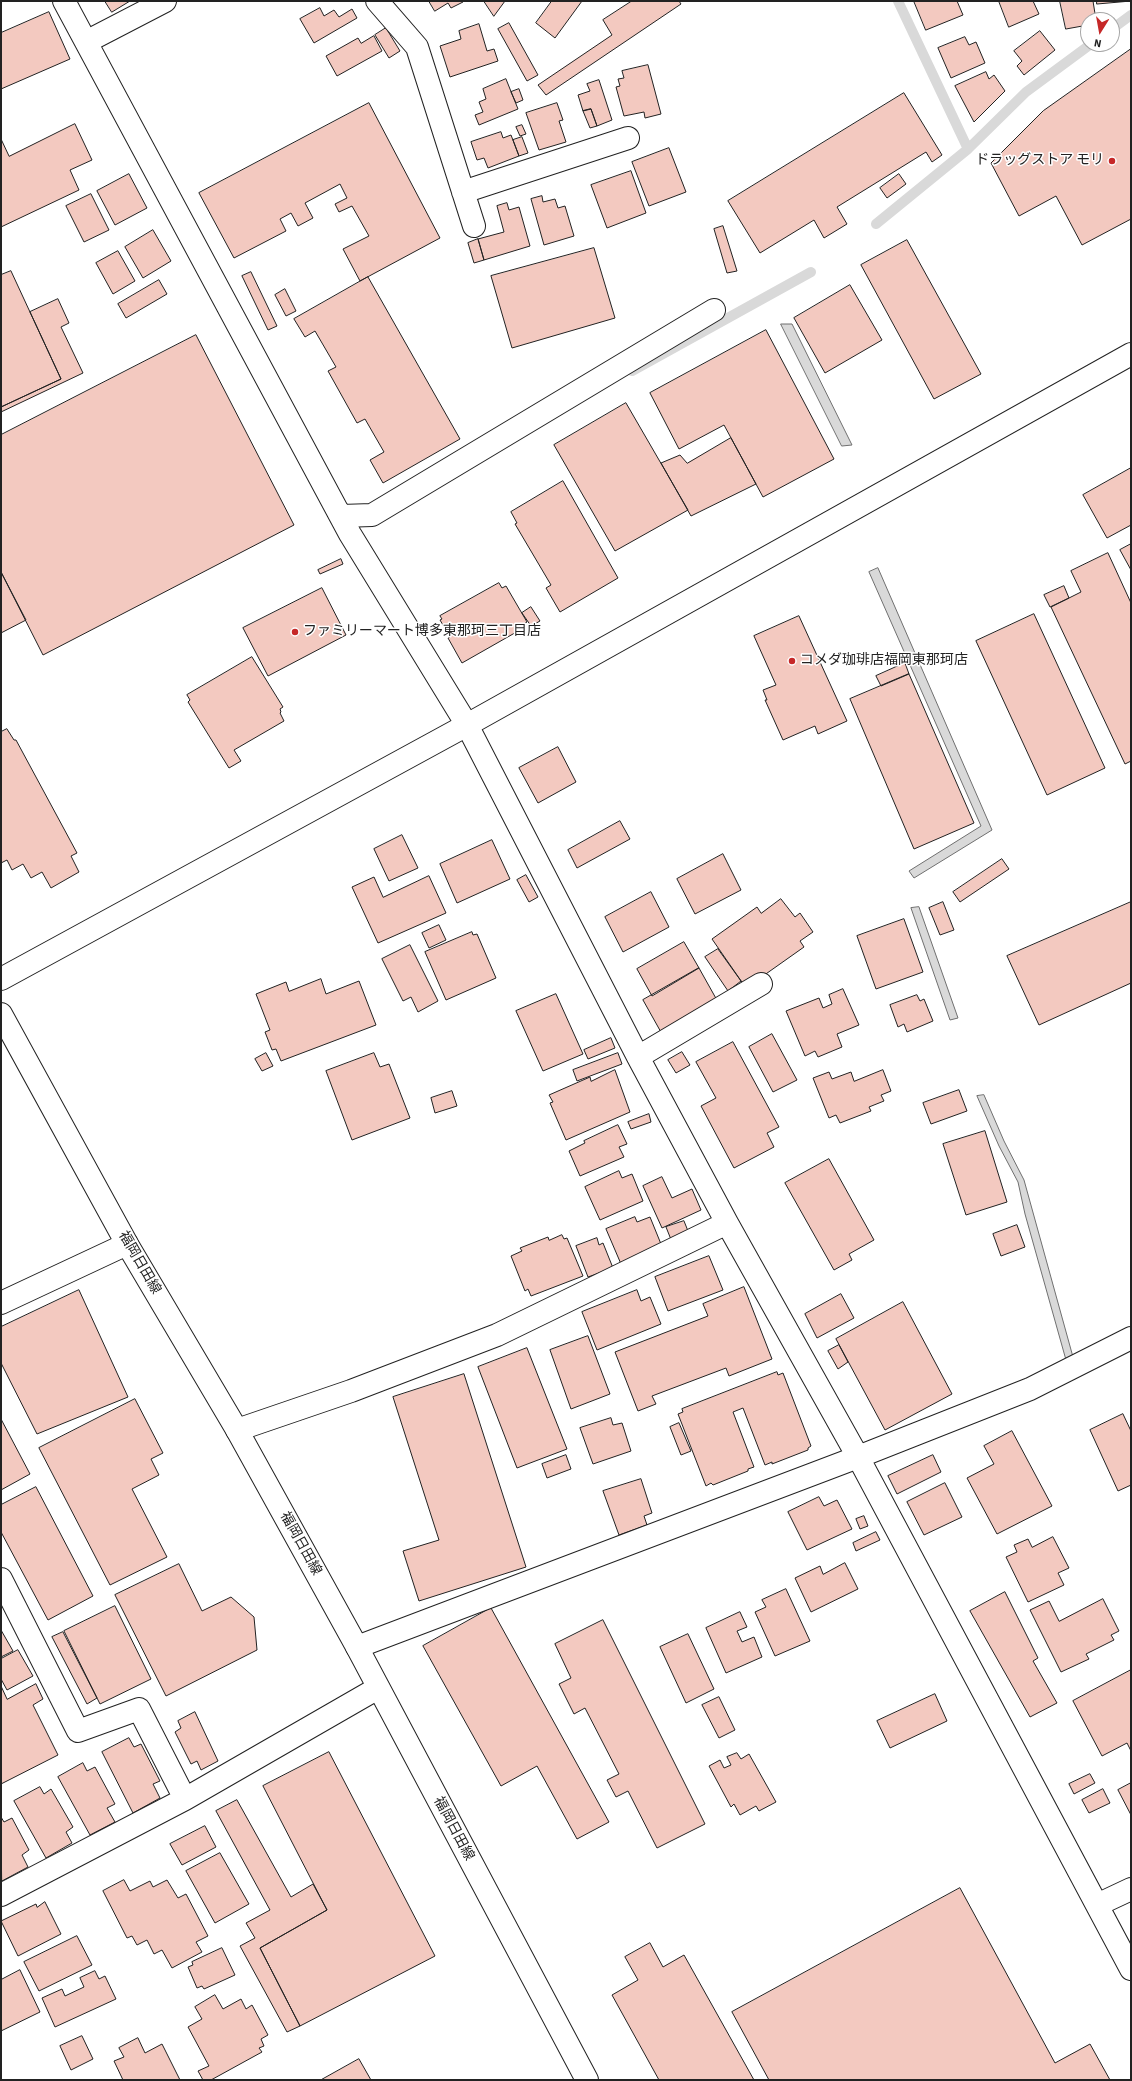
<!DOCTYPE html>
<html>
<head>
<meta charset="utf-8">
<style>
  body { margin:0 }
  #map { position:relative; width:1132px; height:2081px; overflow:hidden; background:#fff; font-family:"Source Sans 3",sans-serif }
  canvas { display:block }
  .frame { position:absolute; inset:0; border:2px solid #222; pointer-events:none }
  .north { position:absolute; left:1080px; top:12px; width:40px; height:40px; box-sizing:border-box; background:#fff; border:1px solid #a7a7a7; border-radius:50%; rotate:191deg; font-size:11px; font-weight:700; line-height:16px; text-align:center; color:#222 }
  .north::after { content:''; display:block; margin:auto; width:14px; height:18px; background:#c62828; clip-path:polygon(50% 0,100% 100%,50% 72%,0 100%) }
</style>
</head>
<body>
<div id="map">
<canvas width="1132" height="2081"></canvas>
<div class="frame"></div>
<div class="north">N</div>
</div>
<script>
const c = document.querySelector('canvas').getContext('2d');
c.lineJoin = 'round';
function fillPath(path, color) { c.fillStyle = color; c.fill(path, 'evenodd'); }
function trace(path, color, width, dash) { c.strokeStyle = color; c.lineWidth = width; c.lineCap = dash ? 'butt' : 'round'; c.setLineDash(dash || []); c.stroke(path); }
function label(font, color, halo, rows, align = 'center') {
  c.font = font + ' "Source Sans 3","Noto Sans JP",sans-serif'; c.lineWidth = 3; c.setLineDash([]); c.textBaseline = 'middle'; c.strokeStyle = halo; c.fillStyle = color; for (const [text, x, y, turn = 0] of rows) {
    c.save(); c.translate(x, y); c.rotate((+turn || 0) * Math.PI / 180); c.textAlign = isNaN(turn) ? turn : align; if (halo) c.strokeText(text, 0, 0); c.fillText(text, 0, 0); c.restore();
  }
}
const water = new Path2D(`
  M781,324H792L852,445L842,446Z
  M878,568L992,830L914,878L909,871L981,826L869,572Z
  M919,907L958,1018L950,1020L911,908Z
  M984,1095L1004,1141L1024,1180L1073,1357L1066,1360L1025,1214L1018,1182L999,1146L977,1096Z`);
const stream = new Path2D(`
  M898,1L968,149
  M1112,29L1131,15
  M876,224L968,149L1026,92L1091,44
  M632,371L811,272`);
const building = new Path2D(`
  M105,1H130L112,12Z
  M429,1H462L463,2L451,8L448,3L435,11Z
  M484,1H505L494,16Z
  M552,1H582L555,38L536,23Z
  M632,1H679L681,4L546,95L538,85L612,35L603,20Z
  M914,1H957L963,15L926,30Z
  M999,1H1033L1039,14L1009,27Z
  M1060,1H1093L1096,20H1088V25L1066,29Z
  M1097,1H1131L1097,4Z
  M320,8L324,16L334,10L339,17L352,9L357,18L314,43L300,19Z
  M49,12L70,59L1,89V33Z
  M509,23L538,75L527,81L498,29Z
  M479,24L487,51L494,49L498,61L450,77L440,46L461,39L459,31Z
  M386,28L400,51L389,58L375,35Z
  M1040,31L1055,50L1024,75L1017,66L1022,61L1014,51Z
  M374,36L382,51L337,76L326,56L358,38L361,43Z
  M965,37L969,45L976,42L985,63L951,78L938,48Z
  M1131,49V219L1082,245L1056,196L1019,216L991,163L1043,111Z
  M648,65L661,114L645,118L644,112L624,116L616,87L620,86L618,79L624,78L622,71Z
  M986,72L989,79L994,75L1005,91L974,122L955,86Z
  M506,79L518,109L479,125L475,115L483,112L479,102L486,99L483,89Z
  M599,80L612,120L597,126L591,109L583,111L578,95L590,91L587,84Z
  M519,89L523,100L516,103L511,92Z
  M904,93L942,155L932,162L926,152L837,207L847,224L824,238L814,220L760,253L728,201Z
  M369,103L440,238L360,281L343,249L369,236L352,206L339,212L335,204L347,198L340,184L305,203L313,218L298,226L291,213L280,219L286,231L234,258L199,193Z
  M557,103L563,120L559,121L566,142L539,150L526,113Z
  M591,109L597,126L590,128L583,111Z
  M75,124L92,160L70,170L79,190L1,227V139L9,156Z
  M522,125L526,134L520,136L516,127Z
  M501,132L503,138L511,135L519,156L488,168L484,158L477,160L471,142Z
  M522,137L528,153L519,156L513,140Z
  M669,148L686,192L649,206L632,162Z
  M631,171L646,213L607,228L591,185Z
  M129,174L147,208L115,225L97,191Z
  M899,174L906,184L887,198L880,188Z
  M91,194L109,230L84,242L66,206Z
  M542,196L543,202L555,199L558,208L565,206L574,236L544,245L531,199Z
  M507,203L509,210L519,207L530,246L484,260L478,239L504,232L497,206Z
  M723,226L737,271L727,273L714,229Z
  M153,230L171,261L143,278L125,247Z
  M478,239L484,260L474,263L468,243Z
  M907,240L981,374L934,399L861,265Z
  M594,248L615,318L512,348L491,276Z
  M118,251L135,281L113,294L96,263Z
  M11,271L61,379L1,407V275Z
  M251,272L277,326L268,330L242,276Z
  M368,277L460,439L383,483L370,460L384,452L365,419L357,423L328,371L336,367L315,331L305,337L294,319Z
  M159,280L167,294L126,318L118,304Z
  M850,285L882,340L825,373L794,318Z
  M285,289L296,311L286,316L275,295Z
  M58,299L69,323L61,327L83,373L1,412V407L61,379L30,312Z
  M766,330L834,459L763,497L724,425L679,449L650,393Z
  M196,335L294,525L43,655L1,572V435Z
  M626,403L688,510L615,551L554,445Z
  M731,438L756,484L691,516L661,463L680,455L687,463Z
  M1131,468V525L1107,538L1083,495Z
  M563,481L618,578L560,612L546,588L551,585L515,524L517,523L511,512Z
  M1131,544V570L1120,550Z
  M1108,553L1131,603V761L1125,764L1051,607L1081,592L1071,571Z
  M341,559L343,564L320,574L318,570Z
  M1,572L26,620L1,633Z
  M499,583L502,588L506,586L527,622L519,627L520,630L462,663L448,638L450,637L440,620L442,619L440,616Z
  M1064,586L1069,598L1050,607L1044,595Z
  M322,588L346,635L268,676L243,628Z
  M531,607L540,621L531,626L522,613Z
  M1034,614L1105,768L1047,795L976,641Z
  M799,616L847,721L818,734L815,726L783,740L765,700H767L763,690L776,685L754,636Z
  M252,657L283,707L280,709L281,712L280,713L284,721L234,750L241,761L229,768L188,702L190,700L187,695Z
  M905,663L909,674L881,686L876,676Z
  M909,674L974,823L914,849L850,699Z
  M7,729L14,740H16L77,853L71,856L79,872L51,888L42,872L31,878L23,864L12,870L7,860L1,863V732Z
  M558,747L576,782L538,803L519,768Z
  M620,821L630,839L577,868L568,850Z
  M402,835L418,868L389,881L374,849Z
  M492,840L510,879L457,903L440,864Z
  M723,854L741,890L695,914L677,879Z
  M1002,859L1009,869L960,902L953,892Z
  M526,875L538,897L529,902L517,880Z
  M429,876L446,913L378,943L352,887L374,877L383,897Z
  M651,892L669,927L623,952L605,917Z
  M781,899L795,917L800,913L813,932L800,941L804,947L746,988L712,939L757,907L761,913Z
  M943,902L954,930L940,935L929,908Z
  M1131,902V983L1039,1025L1007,956Z
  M904,919L923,972L876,989L857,936Z
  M439,925L446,940L429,948L422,933Z
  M472,932L473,935L477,934L496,978L446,1000L425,952Z
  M684,942L699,968L652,996L637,969Z
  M410,945L438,1001L418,1012L411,997L403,1001L382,959Z
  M718,949L741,981L728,991L705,957Z
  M699,968L718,1002L662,1034L643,1000Z
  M321,979L326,994L359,981L376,1025L281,1061L276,1049L272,1050L265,1032L270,1030L256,994L286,982L289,991Z
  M843,989L859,1025L837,1034L842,1047L818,1057L815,1051L805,1056L786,1011L819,998L823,1008L832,1004L829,995Z
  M556,994L583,1054L543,1071L516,1011Z
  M917,995L920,1001L924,999L933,1021L907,1032L904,1024L898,1027L890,1005Z
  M772,1034L797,1080L773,1092L749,1047Z
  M611,1038L615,1048L588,1059L584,1050Z
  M733,1042L779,1127L767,1133L774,1147L734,1168L701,1106L716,1098L696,1062Z
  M682,1052L690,1065L676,1073L668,1060Z
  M266,1053L273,1066L262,1071L255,1059Z
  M374,1053L380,1067L389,1064L410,1118L352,1140L326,1071Z
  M618,1053L622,1064L577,1081L573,1070Z
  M615,1070L630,1112L566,1140L550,1103L553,1102L549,1095L590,1077L591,1081Z
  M883,1070L891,1091L881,1095L884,1101L869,1107L871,1111L840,1123L836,1115L829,1118L813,1078L829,1072L832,1079L851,1072L854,1081Z
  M959,1090L967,1111L931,1124L923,1103Z
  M452,1091L457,1106L435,1113L431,1098Z
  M649,1114L651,1122L631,1129L628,1122Z
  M618,1125L627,1144L619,1147L624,1157L580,1176L569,1151L585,1143L584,1141Z
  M985,1131L1007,1202L966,1215L943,1144Z
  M829,1159L874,1240L849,1254L852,1260L834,1270L785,1183Z
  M619,1171L622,1178L632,1174L643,1201L600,1220L585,1187Z
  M662,1177L672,1198L692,1189L701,1210L662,1228L643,1186Z
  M635,1217L637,1222L650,1217L661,1244L621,1264L606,1229Z
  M684,1221L690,1236L672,1242L666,1227Z
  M1017,1225L1025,1247L1001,1256L993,1234Z
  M562,1235L564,1239L567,1238L583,1276L531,1296L528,1289L525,1291L511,1256L522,1251L520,1248L548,1237L549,1240Z
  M597,1238L599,1245L603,1243L613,1268L588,1277L576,1246Z
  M709,1256L723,1290L668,1311L655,1277Z
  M744,1287L772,1359L729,1376L726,1368L652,1396L656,1404L638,1411L615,1352L708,1316L703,1304Z
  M79,1290L128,1397L37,1434L1,1363V1327Z
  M637,1290L641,1301L650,1297L661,1324L597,1350L582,1312Z
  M841,1294L854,1318L817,1338L805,1314Z
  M903,1302L952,1394L885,1430L836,1339Z
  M588,1336L610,1394L571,1409L550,1350Z
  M839,1345L848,1362L838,1369L828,1351Z
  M527,1348L567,1449L517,1468L478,1367Z
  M777,1372L778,1375L783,1373L811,1446L808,1448V1450L772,1464V1462L765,1465L743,1408L733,1412L754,1467L748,1469V1471L713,1485L711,1483L706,1486L678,1414L683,1412L682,1409Z
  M464,1374L526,1567L419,1601L403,1551L439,1540L393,1397Z
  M135,1399L163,1453L151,1459L159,1475L132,1489L167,1557L110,1585L39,1448Z
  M1123,1414L1131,1431V1485L1118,1491L1090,1430Z
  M611,1418L613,1425L622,1423L631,1451L593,1464L580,1428Z
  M1,1419L30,1474L1,1490Z
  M679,1423L691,1451L681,1455L670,1427Z
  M1012,1431L1052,1506L997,1534L967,1478L994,1464L984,1446Z
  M566,1455L571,1469L547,1478L542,1464Z
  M933,1455L941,1472L897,1494L888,1476Z
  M641,1479L652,1513L644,1516L647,1525L619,1535L603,1491Z
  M945,1483L962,1517L924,1535L907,1502Z
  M36,1487L93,1596L48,1620L1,1532V1505Z
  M819,1497L824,1506L837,1500L852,1529L807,1550L788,1512Z
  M864,1516L868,1526L860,1529L856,1519Z
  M876,1532L880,1540L856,1551L853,1543Z
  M1053,1537L1069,1568L1058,1573L1064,1585L1028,1602L1006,1557L1017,1552L1014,1545L1028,1539L1032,1547Z
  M845,1563L858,1589L811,1612L795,1578L820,1566L823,1574Z
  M179,1564L202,1611L231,1597L254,1617L257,1650L166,1696L115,1595Z
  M786,1589L810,1641L775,1656L755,1612L766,1607L762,1600Z
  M1005,1592L1038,1658L1033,1661L1057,1703L1030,1717L970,1611Z
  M1103,1599L1119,1631L1111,1635L1114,1640L1086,1654L1089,1659L1061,1672L1030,1610L1049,1601L1059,1621Z
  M115,1606L151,1679L100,1704L64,1631Z
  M491,1608L609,1822L577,1839L537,1766L501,1786L423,1646Z
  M740,1612L747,1627L737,1631L742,1642L754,1637L762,1657L726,1673L706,1628Z
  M603,1620L705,1824L657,1848L628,1791L616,1797L607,1780L619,1774L585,1708L574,1714L559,1684L571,1678L555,1644Z
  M1,1630L13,1651L1,1657Z
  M63,1632L97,1698L87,1704L52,1637Z
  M688,1634L714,1689L686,1703L660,1647Z
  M18,1650L33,1676L7,1690L1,1679V1659Z
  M1131,1670V1751L1127,1743L1102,1756L1073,1701Z
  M36,1684L43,1699L33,1705L58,1755L1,1784V1686L7,1699Z
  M935,1694L947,1721L890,1748L877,1721Z
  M719,1697L735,1730L719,1738L702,1705Z
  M195,1712L218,1761L201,1770L197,1761L191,1764L175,1732L181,1728L178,1721Z
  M129,1738L134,1747L141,1744L160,1781L153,1784L160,1798L133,1813L102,1752Z
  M329,1752L435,1956L300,2026L260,1948L327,1910L263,1786Z
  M737,1753L741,1759L749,1754L776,1802L759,1811L756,1806L740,1815L734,1804L731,1807L709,1766L720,1760L724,1768L731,1765L727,1757Z
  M83,1763L87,1771L95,1767L115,1804L107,1808L115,1822L90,1835L58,1777Z
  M1090,1774L1095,1783L1074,1794L1069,1784Z
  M1131,1783V1815L1118,1790Z
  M40,1787L44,1794L51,1789L73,1827L66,1832L72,1843L46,1858L14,1801Z
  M1103,1789L1110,1803L1089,1813L1082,1800Z
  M237,1800L291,1897L313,1884L327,1910L260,1948L300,2026L287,2032L240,1946L255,1938L246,1923L270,1910L216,1811Z
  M1,1817L4,1822L12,1818L29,1850L22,1855L28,1867L2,1881Z
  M205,1826L216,1847L182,1865L170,1844Z
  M220,1853L249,1904L215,1923L186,1871Z
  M124,1880L130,1891L150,1881L153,1887L167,1880L178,1898L186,1894L208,1936L196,1942L202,1952L172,1968L162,1950L154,1954L147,1940L137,1945L132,1936L127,1938L103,1891Z
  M960,1888L1055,2063L1090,2044L1110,2080H769L732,2012Z
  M45,1902L61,1934L18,1956L1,1921L36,1904L37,1907Z
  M77,1936L92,1965L39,1991L24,1962Z
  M650,1943L663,1967L684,1955L754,2080H659L612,1995L638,1980L625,1957Z
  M222,1948L235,1975L204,1989L202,1986L197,1988L188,1967L193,1965L192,1962Z
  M20,1970L40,2012L1,2031V1980Z
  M95,1971L99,1979L105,1976L116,1999L55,2027L42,1998L62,1989L65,1996L84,1987L80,1978Z
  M215,1995L223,2009L241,1999L246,2009L252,2005L268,2035L261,2039L264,2046L259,2048L262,2052L211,2080H203L198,2071L209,2066L188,2027L202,2019L195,2007Z
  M82,2036L93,2059L71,2070L60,2046Z
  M138,2038L145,2053L162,2044L180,2080H123L114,2061L124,2057L119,2048Z
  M359,2059L371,2080H321Z`);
const minor = new Path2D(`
  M64,1L350,534L467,725L638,1057L727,1223L858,1457L1131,1969
  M377,1L417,47L474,226
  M86,42L165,1
  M463,192L628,138
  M341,516L372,515L714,310
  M638,1057L761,984
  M1,1303L127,1244
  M237,1430L351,1391L497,1335L727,1223
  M1,1579L78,1731L139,1709L185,1799
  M357,1647L858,1457L1030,1389L1131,1338
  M1,1895L185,1799L378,1688
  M1097,1905L1131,1889`);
const tertiary = new Path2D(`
  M1,979L467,725L1131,354`);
const secondary = new Path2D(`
  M1,1014L127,1244L237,1430L357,1647L587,2080`);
const markers = [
  [1112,161,4,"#c62828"],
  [295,632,4,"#c62828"],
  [792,661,4,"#c62828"]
];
const poiNames = [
  ["ドラッグストア モリ",1104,161,"right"],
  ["ファミリーマート博多東那珂三丁目店",303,632],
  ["コメダ珈琲店福岡東那珂店",800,661]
];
const streetNames = [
  ["福岡日田線",139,1263,60],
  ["福岡日田線",300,1544,61],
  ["福岡日田線",453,1829,62]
];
fillPath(water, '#d9d9d9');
trace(water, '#6f6f6f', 1);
trace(stream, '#d9d9d9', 10);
fillPath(building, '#f3c9c0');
trace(building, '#222', 1);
trace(minor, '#222', 24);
trace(tertiary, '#222', 24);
trace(secondary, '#222', 24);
trace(minor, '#fff', 22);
trace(tertiary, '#fff', 22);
trace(secondary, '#fff', 22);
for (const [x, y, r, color] of markers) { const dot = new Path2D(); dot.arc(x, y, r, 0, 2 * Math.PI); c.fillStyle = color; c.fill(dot); trace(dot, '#fff', 1.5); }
label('14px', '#222', '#fff', poiNames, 'left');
label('14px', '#222', '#fff', streetNames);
</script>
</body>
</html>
